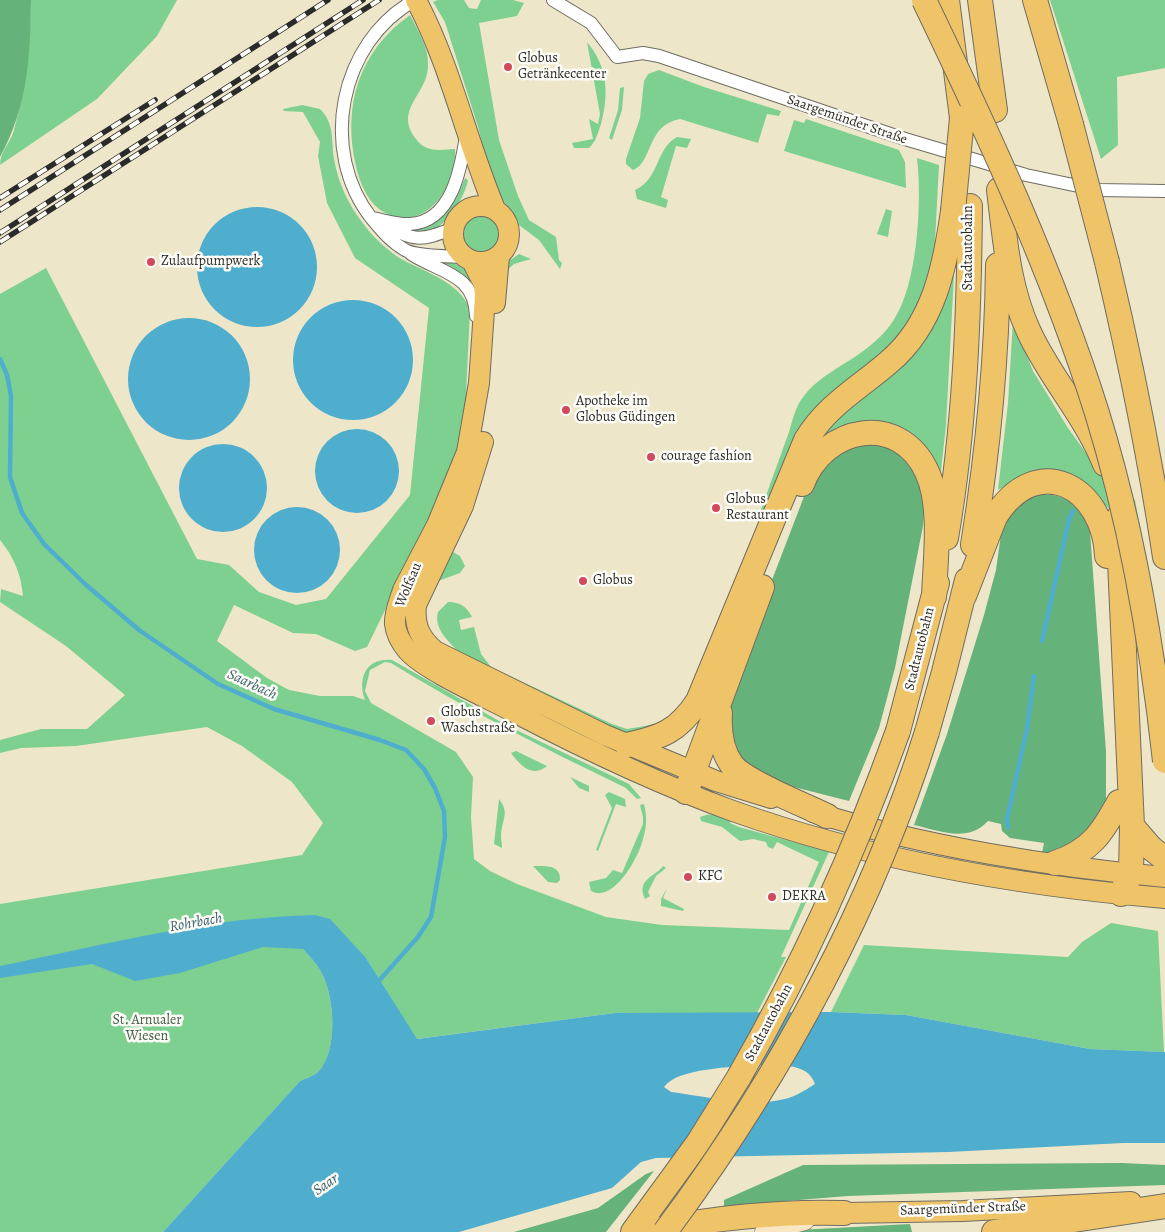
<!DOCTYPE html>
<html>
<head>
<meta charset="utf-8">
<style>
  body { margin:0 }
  canvas { display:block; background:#ede6c9 }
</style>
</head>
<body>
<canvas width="1165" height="1232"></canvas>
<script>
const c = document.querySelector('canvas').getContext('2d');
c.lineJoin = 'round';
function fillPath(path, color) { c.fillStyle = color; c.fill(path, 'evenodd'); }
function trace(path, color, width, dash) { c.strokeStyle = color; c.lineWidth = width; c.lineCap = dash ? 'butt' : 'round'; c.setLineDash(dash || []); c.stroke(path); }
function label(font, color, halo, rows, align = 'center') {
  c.font = font + ' Alegreya,serif'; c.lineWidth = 5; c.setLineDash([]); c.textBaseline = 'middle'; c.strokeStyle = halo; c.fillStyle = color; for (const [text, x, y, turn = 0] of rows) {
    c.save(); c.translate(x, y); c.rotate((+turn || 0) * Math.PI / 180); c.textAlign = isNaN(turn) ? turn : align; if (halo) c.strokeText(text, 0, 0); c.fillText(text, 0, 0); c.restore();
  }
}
const green = new Path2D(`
  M31,0H177L157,36L97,99L0,165C0,151 11,142 14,130C26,87 30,44 31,0Z
  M438,0H464L469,8L477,9L481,0H513L524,3L517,16L479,23L499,140L518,196L529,220L556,237L559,260L562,263L560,269L539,240L519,225L513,212L500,198L492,180L478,127L445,22L433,2Z
  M1050,0H1165V68L1117,77L1118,145L1101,159Z
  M410,15C418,31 429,48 428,65C428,95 393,109 416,139C426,153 440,150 455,149C458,188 421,239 379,209C367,200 359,181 356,166C342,106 359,51 410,15Z
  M587,42C608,67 609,94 601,124C598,132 596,142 589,148H574L572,143L593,139L589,119L598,124L600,114Z
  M659,70L704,87L781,111L779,116L767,114L758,143L680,119C646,125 653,163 633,170L626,164V159L640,118L644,81L648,74Z
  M624,87L622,110L612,140L609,138L618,110L620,88Z
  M302,105L320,109C335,124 331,140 334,159C338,182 348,204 362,222C371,235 385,248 398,257C423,272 460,281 470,310L465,416L458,450L429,520L367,647L355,651L316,634L293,633L234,605L217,641L267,678L289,690L320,696H353L365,700C357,679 366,657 392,660L508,726L629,784L641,798L637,799L626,788C546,749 467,710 391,663L385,662L370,670L365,691L371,703L456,752L473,777L471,817L474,859L490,871L517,884L606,917L662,925L789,930L819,862L777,842L773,849L768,847L766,842L753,839L740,841L722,827L701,821L700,817C712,812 721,815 733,816L730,823L739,827L829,852L781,957H786L757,1013H615L416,1039L366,958L303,949C309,956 316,963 320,970C334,993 338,1045 322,1067C317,1075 309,1077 300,1081L163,1232H0V904L302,855L323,823L292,782L242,746L207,727L76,746L21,748L0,753V740L41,729H87L125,695L66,646L0,602L1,589L23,596C21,574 14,557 0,540V294L46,268L197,559L229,565L259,592L296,605L326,599L410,495L429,308L355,258L327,203L318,156L320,142L303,112L284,111L283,109Z
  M806,119L899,150L905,162L906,188L784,151L794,120L804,123Z
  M677,137L691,139L687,148L676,146L661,197L668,200L666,208L637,199L635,190C660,179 655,149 677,137Z
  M917,158L939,165L934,261L928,287L905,332L872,364L764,517L759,515C769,487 779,460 789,432C792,422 795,409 801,400C817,376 844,366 866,349C876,341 886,332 893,321C918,285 922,201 917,158Z
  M465,178L468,180C465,197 446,228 428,231C423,232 417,232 412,232L444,214L458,193Z
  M886,209L892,211L888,237L877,234Z
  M462 234a19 19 0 1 1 38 0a19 19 0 1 1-38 0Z
  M519,254L531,259L514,264L507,270V262Z
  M955,256L946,425L940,480L808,454L822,428L886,375Z
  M450,261L466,270L474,285L467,278L439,262Z
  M1013,321L1033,371L1068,428L1097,468L1135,500L1142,537L1083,486L1015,481L998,490L1008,403Z
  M448,549L460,556L465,566L460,573L438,581Z
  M448,602C460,602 467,607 472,617L459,620L461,630L474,627L481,654L491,667L612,724L627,729L651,725L658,731L628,734L612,729L461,654C450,643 433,629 438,612Z
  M516,751L547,766C532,778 521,766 511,753Z
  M570,777L589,786V792L579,788Z
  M609,792L625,799L626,807L616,804L598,851L596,850L612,808L605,795Z
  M499,799C510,813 502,819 501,835C501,839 502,844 502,848L494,844Z
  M644,804C647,816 647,826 643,839C639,857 613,904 591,891L589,882L606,878L613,870L622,873L643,824V817L640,805Z
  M533,866C544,866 561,864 560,880L557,883L548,882Z
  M663,866L666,868L656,876L648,892L650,896L645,899C636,879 655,877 663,866Z
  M667,888L663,898L684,909L683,911L661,906V899Z
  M1111,923L1158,931L1164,1052L1090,1049L906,1015L831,1012L864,945L1068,957L1082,942Z`);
const forest = new Path2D(`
  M0,0H31C30,58 28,106 0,157Z
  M874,441C883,445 895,449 902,455C923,473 926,501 923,526L895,668L879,728L849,801L778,783L761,776L736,753L727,710L757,619L810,481L830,455Z
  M1040,494C1066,494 1081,506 1090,531L1106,752V804L1090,837L1054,854L1042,853L1044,843L1010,838L1002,831L1001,824L988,821C968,843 940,831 914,825L947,734L984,615L996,570L1001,534L1010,516L1027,498Z
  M1122,1163L1165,1165V1185L848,1196L724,1206V1200L803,1165Z
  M654,1171L606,1232H514L598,1208L646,1174Z
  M910,1224L912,1232H790L798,1230Z`);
const water = new Path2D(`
  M197 267a60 60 0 1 1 120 0a60 60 0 1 1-120 0Z
  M293 360a60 60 0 1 1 120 0a60 60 0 1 1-120 0Z
  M128 379a61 61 0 1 1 122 0a61 61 0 1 1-122 0Z
  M315 471a42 42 0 1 1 84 0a42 42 0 1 1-84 0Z
  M179 488a44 44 0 1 1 88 0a44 44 0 1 1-88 0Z
  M254 550a43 43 0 1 1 86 0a43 43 0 1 1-86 0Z
  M315,915L330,919L366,958L417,1039L615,1013L831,1012L906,1015L1090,1049L1165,1052V1143H1123L949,1152L656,1158L641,1162L612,1188L459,1232H163L300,1081C309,1077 317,1075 322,1067C338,1044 334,993 320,970C316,963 309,956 303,949L263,947L180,973L135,981L92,964L0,978V966C104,945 209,917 315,915ZM757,1065C776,1066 808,1061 815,1084C804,1091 793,1098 780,1100C749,1107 703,1096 671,1092L664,1087C677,1068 734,1067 757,1065Z`);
const stream = new Path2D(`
  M0,359L7,375L11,396L10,477L22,513L44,544L85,584L139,630L218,684L274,709L380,740L406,750L424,769L435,788L444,811L445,837L431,917L418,937L376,984
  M1042,641L1069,519L1073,511
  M1008,827L1007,819L1027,729L1034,676`);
const street = new Path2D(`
  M415,0C339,42 318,151 372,219C382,231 391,242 405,250C418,257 450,256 465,257
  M553,0L591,23L617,57L643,53L659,56L905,139L1026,175L1097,190L1165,191
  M372,218C384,220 398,225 410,224C452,222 461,168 466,136
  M383,224C415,241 419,242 454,228
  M411,254C441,273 475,274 476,316`);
const secondary = new Path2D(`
  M764,1232L805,1221`);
const primary = new Path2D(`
  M416,0C451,66 466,140 495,209
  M453 234a28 28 0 1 1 56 0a28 28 0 1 1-56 0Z
  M472,261L484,284L485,296L479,383L467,452L437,525L403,590C400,600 394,613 395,624C396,634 402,644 408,651C426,671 488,698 514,712C585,749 658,784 733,811C871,860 1020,886 1165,898
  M495,303L499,256
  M483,442L463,506L416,605C414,626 420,638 435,651L605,735L716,781L771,798
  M813,812C922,846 1052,867 1165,877
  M844,1213L963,1211L1131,1202`);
const highway = new Path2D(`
  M947,0L962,118
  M980,0L995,110
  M1035,0L1071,124
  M999,190C1005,239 1008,287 1029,332C1050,378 1086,416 1105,464
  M1107,262C1130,359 1150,458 1165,557
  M802,484C824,425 900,412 927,472C943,506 935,561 934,597
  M1118,518L1132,826L1131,873L1121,894
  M946,538C965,428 969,317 970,206
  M973,545C988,451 997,359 998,265
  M964,596L995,517C1037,450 1104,486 1107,556
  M720,713C719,730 721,750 732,765C745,782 805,805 827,816
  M898,731L937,583
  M927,732L944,672L967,580
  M627,745C661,737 678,732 698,701L806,440C828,404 858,389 889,362C934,324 945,267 953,211
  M686,792L762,587
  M1132,826L1151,848L1165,859
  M1055,863C1091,851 1102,833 1119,802
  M633,1232L698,1143L739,1077
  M647,1232C707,1218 783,1211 844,1213
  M994,1232L1165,1206`);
const rail = new Path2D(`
  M0,198L155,100
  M0,210L328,0
  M0,233L363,0
  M0,242L379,0`);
const highwayBridge = new Path2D(`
  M924,0C989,135 1052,270 1097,413C1132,526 1152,643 1165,761
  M1071,124L1107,262
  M953,211L962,118
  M739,1077C803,966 855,851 898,731
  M665,1232C778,1080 870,913 927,732`);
const markers = [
  [508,67,5,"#d1495b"],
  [151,262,5,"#d1495b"],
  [566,410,5,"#d1495b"],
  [651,457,5,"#d1495b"],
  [716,508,5,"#d1495b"],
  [583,581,5,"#d1495b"],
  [431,721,5,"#d1495b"],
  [688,877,5,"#d1495b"],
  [772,897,5,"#d1495b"]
];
const poiNames = [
  ["Globus",518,59],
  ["Getränkecenter",518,75],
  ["Zulaufpumpwerk",161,262],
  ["Apotheke im",576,402],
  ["Globus Güdingen",576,418],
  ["courage fashíon",661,457],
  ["Globus",726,500],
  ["Restaurant",726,516],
  ["Globus",593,581],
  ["Globus",441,713],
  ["Waschstraße",441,729],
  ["KFC",698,877],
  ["DEKRA",782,897]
];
const streetNames = [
  ["Saargemünder Straße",847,120,19],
  ["Stadtautobahn",969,248,-90],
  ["Wolfsau",409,585,-67],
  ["Stadtautobahn",920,649,-76],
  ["Stadtautobahn",769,1023,-62],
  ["Saargemünder Straße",963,1209,-2]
];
const parkNames = [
  ["St. Arnualer",147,1021],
  ["Wiesen",147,1037]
];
const waterNames = [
  ["Saarbach",252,685,25],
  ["Rohrbach",196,923,-10],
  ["Saar",326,1185,-35]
];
fillPath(green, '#7ed091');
fillPath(forest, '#66b27b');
fillPath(water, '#4faece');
trace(stream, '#4faece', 4.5);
trace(street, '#6f6c62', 14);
trace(secondary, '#6f6c62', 19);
trace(primary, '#6f6c62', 22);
trace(highway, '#6f6c62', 26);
trace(street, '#fff', 12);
trace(secondary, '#f9e7c3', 18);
trace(primary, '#efc469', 20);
trace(highway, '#efc469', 24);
trace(rail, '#2b2b2b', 5.5);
trace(rail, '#fdfcf7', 4, [11]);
trace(highwayBridge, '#6f6c62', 26, []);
trace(highwayBridge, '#efc469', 24);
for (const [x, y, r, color] of markers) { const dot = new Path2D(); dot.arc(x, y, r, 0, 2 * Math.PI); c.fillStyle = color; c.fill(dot); trace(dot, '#fdfcf7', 2); }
label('14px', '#2b2b2b', '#fdfcf7', poiNames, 'left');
label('14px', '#2b2b2b', '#fdfcf7', streetNames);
label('14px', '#445d4a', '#fdfcf7', parkNames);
label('italic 15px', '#395f6c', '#fdfcf7', waterNames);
</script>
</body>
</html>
